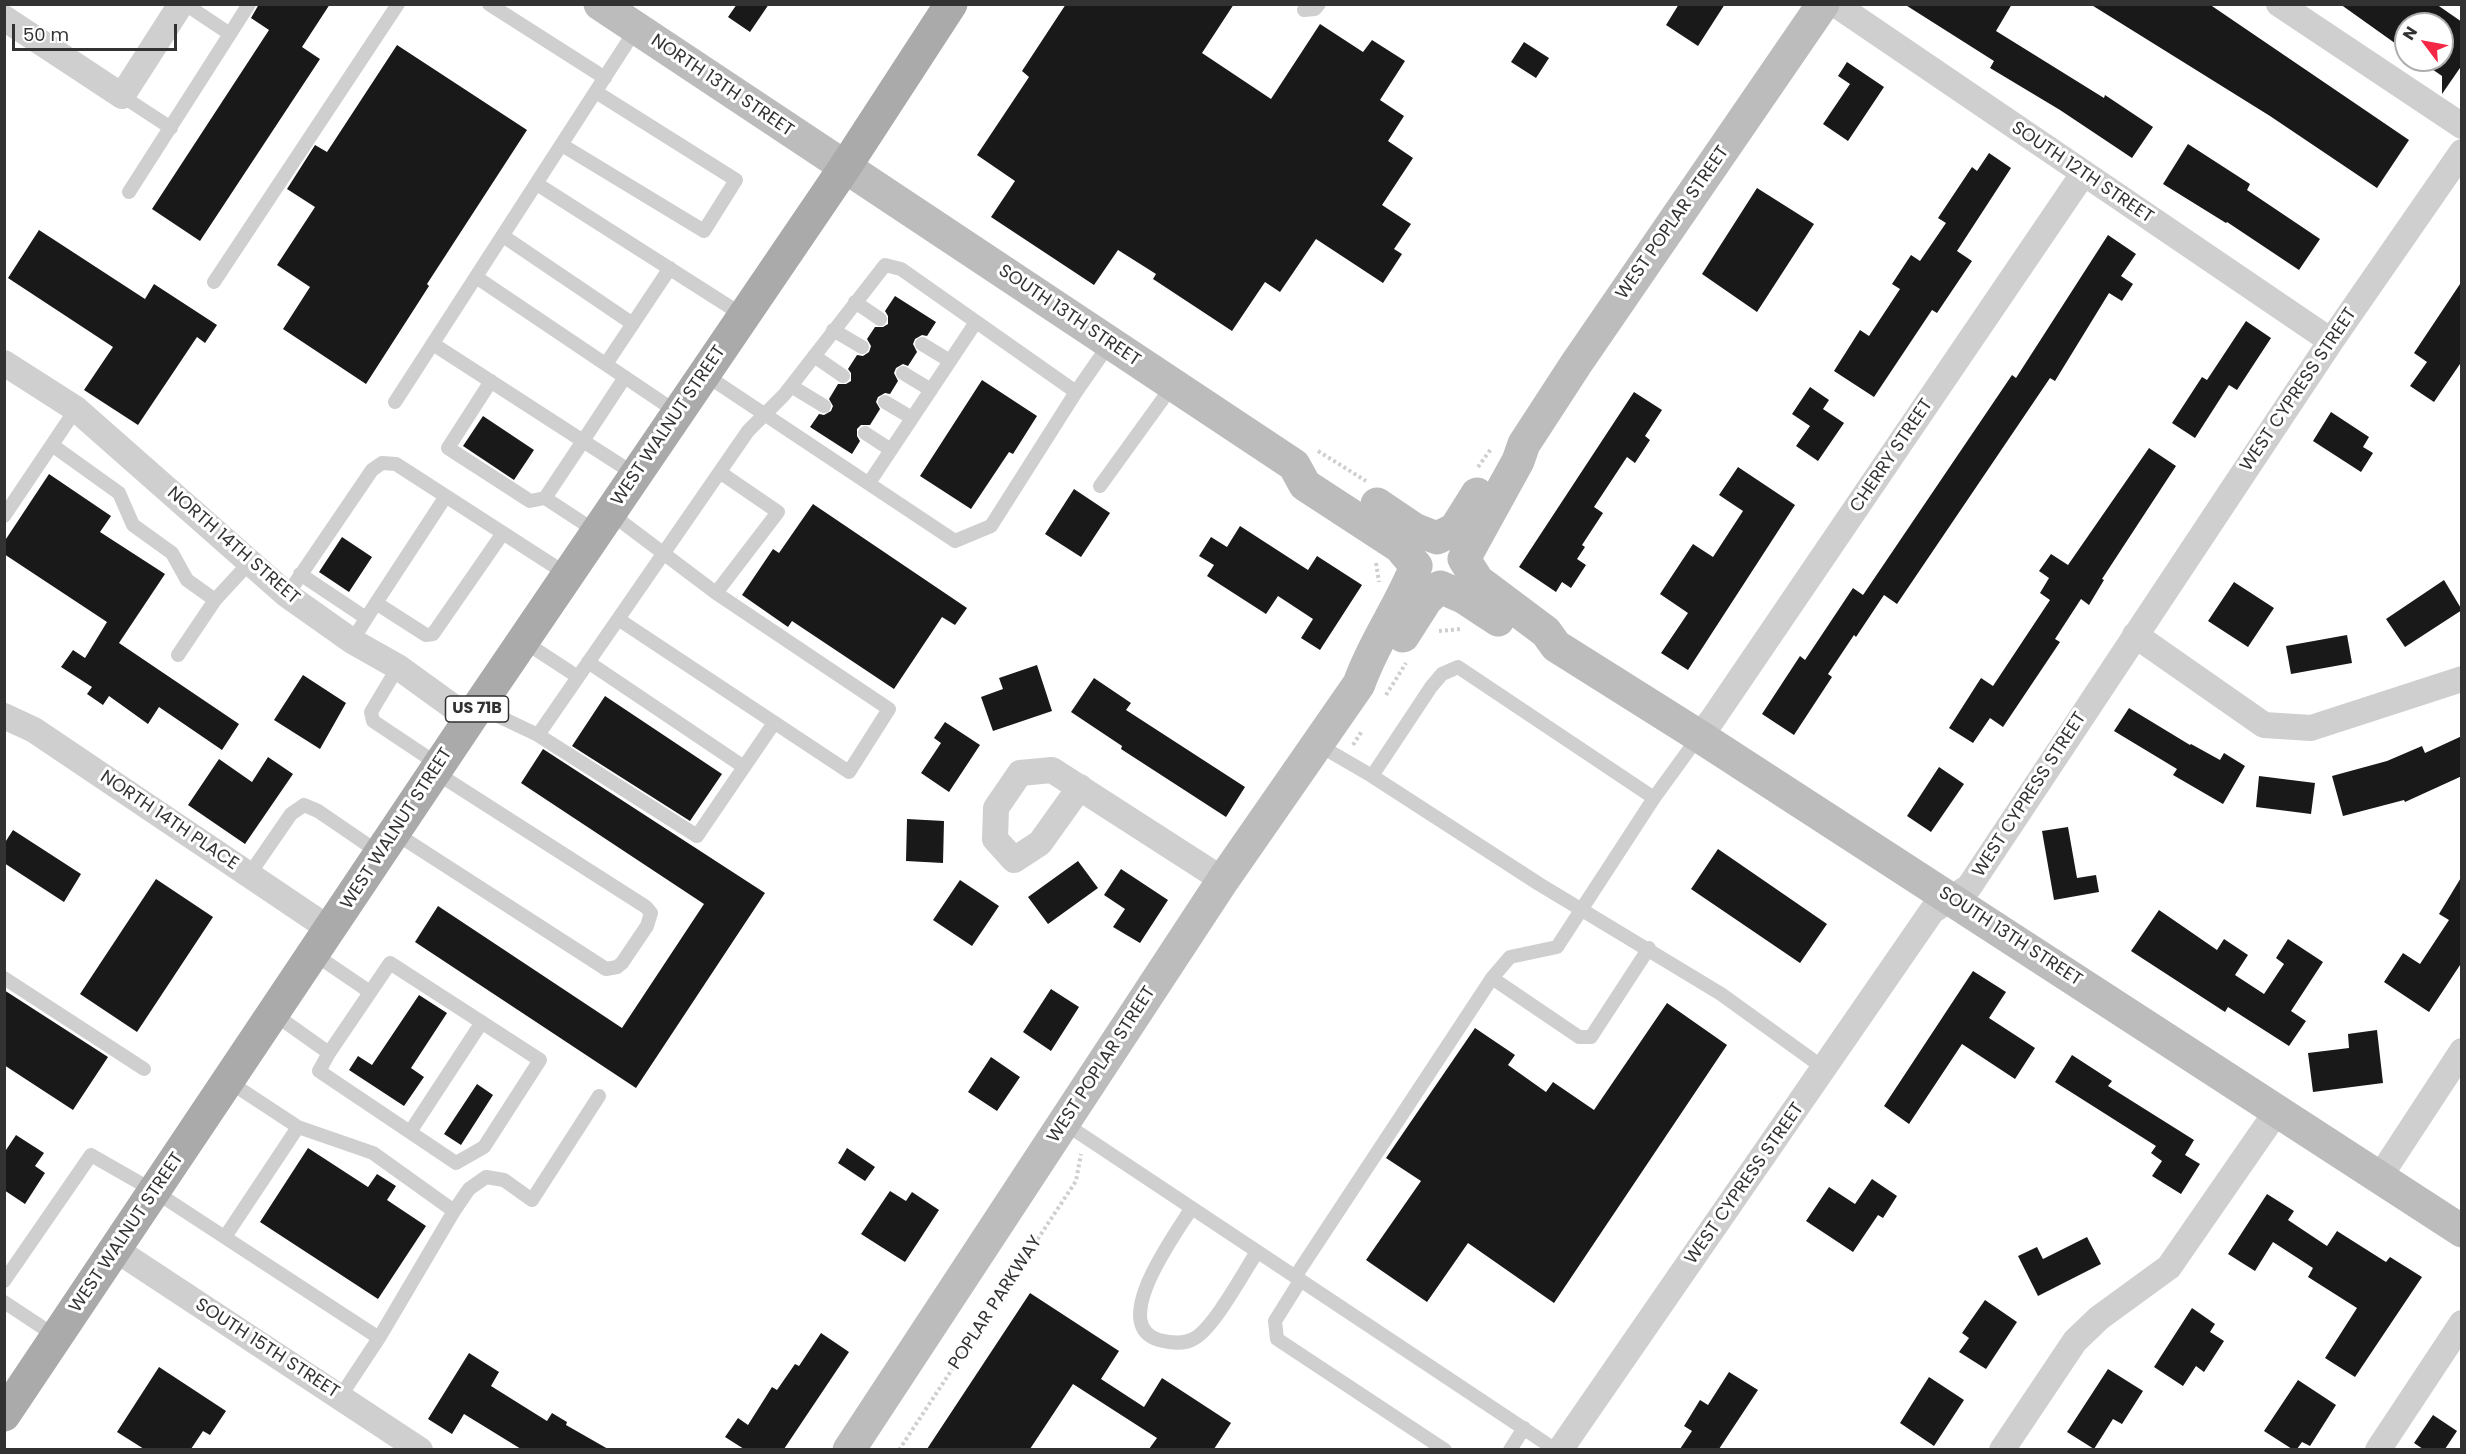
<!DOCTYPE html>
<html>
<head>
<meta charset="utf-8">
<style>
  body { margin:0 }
  #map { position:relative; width:2466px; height:1454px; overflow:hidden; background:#fff; font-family:Poppins,sans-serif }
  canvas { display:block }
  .frame { position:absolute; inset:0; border:6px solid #323232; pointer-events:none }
  .north { position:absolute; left:2394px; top:12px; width:60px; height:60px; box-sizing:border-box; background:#fff; border:2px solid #adadad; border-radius:50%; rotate:302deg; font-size:16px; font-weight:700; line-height:24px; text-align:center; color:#323232 }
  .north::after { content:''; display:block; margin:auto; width:21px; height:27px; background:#f52746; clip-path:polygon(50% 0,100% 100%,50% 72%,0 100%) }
  .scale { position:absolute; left:12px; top:24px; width:165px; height:27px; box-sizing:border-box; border:3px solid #323232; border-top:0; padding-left:8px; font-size:18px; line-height:21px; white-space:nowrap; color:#323232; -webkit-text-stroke:4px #fff; paint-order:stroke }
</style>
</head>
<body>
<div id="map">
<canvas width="2466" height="1454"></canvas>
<div class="frame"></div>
<div class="north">N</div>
<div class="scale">50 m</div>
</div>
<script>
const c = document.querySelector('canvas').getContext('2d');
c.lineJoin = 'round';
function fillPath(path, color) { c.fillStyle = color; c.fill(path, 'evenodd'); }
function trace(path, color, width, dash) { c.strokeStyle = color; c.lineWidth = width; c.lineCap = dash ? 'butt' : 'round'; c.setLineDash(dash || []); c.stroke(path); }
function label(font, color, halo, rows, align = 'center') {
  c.font = font + ' Poppins,sans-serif'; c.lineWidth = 6; c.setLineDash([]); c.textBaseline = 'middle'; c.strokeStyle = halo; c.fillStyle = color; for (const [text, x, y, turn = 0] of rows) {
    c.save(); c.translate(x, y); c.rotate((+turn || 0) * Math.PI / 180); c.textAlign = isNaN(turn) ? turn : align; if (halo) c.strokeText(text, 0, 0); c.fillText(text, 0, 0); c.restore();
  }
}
const building = new Path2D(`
  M259,4H330L302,47L320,59L200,241L152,209L269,30L251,18Z
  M737,4H769L750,32L728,17Z
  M1066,4H1234L1202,53L1271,99L1320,24L1363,52L1372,40L1405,61L1380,100L1404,116L1388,141L1413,158L1382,205L1411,224L1394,249L1402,254L1383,283L1316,239L1280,292L1265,282L1232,331L1153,279L1156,274L1118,250L1094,285L991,217L1015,181L977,155L1029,77L1022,71Z
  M1679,4H1725L1698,46L1666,25Z
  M1904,4H2012L1996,31L2104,98L2105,95L2153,127L2132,158L2060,110L1990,68L1994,61Z
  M2090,4H2209L2409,140L2377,188L2270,116Z
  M2340,4H2436L2462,22V65L2442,94V76L2419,60H2442V24H2406V51Z
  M1524,42L1549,58L1536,78L1511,62Z
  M397,45L527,130L427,284L429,286L366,384L283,329L310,287L277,265L315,207L287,189L315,145L327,152Z
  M1847,62L1884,87L1848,141L1823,124L1850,84L1838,76Z
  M2188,144L2250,184L2247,190L2320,239L2299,270L2227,222L2226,223L2163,184Z
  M1989,153L2011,168L1957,251L1972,261L1937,313L1932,310L1874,397L1834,371L1860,330L1869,336L1900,289L1892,284L1911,255L1920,261L1946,223L1938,218L1972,167L1977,171Z
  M1757,188L1814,224L1757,312L1702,274Z
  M39,230L145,299L154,284L217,325L205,343L197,337L138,425L84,390L113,347L8,278Z
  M2108,235L2136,254L2121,276L2133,284L2122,301L2109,293L2055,381L2050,378L1897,604L1884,595L1856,637L1854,635L1828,674L1832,677L1794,735L1762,714L1800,656L1805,660L1853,588L1863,595L2012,375L2016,378Z
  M2462,281V361L2434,402L2410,386L2427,362L2414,353Z
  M895,296L936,322L927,336L922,335L915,339L913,344L917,352L908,366L903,364L896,368L894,373L898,381L890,394L885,393L878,397L876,402L880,409L870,425H861L857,429V436L860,441L852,454L810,427L819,414L824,415L831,411L833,406L829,399L838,384H846L851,381V373L848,369L857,355L863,356L869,352L871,346L867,339L875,327H883L888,324V316L885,311Z
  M2246,321L2271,338L2237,390L2229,385L2195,438L2172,423L2202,377L2207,380Z
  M982,380L1037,416L1013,454L1009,452L971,509L920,476Z
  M1810,387L1829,400L1823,409L1844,423L1818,461L1796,446L1810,426L1792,414Z
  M1634,392L1662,410L1645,436L1650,440L1635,463L1627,457L1594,507L1603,513L1582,545L1585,547L1577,559L1586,565L1571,588L1562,582L1556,592L1519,567Z
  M2331,412L2369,437L2363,447L2373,453L2361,472L2313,441Z
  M483,416L534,450L514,480L463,446Z
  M2149,448L2176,466L2102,579L2104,580L2089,605L2081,599L2055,639L2060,642L2003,727L1990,718L1973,743L1949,728L1981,678L1993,686L2050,600L2040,593L2049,578L2039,571L2051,554L2068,565Z
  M1738,467L1795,505L1688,670L1661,653L1688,613L1660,594L1693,544L1713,557L1743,511L1719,495Z
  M49,474L111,516L100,532L165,574L119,643L239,724L222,750L159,707L148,724L109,696L103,705L87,694L92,687L61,667L73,650L85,658L107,622L4,554V542Z
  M1074,489L1110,513L1081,557L1045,534Z
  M813,504L967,608L955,625L942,617L894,689L792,621L788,627L742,595L773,549L779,553Z
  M1240,526L1308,570L1317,556L1362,585L1320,650L1301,638L1313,619L1278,596L1266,614L1207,576L1214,565L1199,556L1211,537L1227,547Z
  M342,537L372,557L349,592L319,572Z
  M2444,580L2462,610L2405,647L2386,619Z
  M2234,582L2274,608L2248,647L2208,621Z
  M2347,635L2352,663L2291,674L2286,646Z
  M1037,665L1052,711L993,731L981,697L1003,689L999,678Z
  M303,675L346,703L320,749L274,720Z
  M1094,678L1131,703L1126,710L1245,787L1226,817L1121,749L1122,746L1071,712Z
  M605,696L722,774L690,821L572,746Z
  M2129,708L2190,745L2191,744L2220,760L2224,753L2245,766L2223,804L2173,775L2177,769L2114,731Z
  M945,722L980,745L949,792L921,773L941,743L934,738Z
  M2462,736V776L2405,802L2404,800L2343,816L2332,776L2387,761L2422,746L2425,753Z
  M543,749L765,893L636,1088L415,942L438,906L622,1028L704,904L521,783Z
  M268,757L293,774L245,844L188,805L219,759L252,782Z
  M1939,767L1964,784L1931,832L1907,816Z
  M2259,776L2315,783L2311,814L2256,807Z
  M907,819L944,821L943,863L906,861Z
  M2068,827L2077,878L2096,875L2099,892L2054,900L2042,831Z
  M13,830L81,874L64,902L4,863V844Z
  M1718,849L1827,924L1800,963L1691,889Z
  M1078,861L1098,888L1048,924L1028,897Z
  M1121,869L1168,900L1140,943L1113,927L1125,909L1104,895Z
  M2462,876V962L2429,1012L2384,982L2403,953L2420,964L2449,920L2439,914Z
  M156,879L213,917L137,1032L80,994Z
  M960,880L999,906L972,946L933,920Z
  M2159,910L2217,950L2224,939L2248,955L2235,975L2264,994L2284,964L2276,958L2288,939L2323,962L2291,1011L2306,1021L2289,1046L2228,1007L2225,1012L2131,951Z
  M1973,971L2006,992L1989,1018L2035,1048L2015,1079L1962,1044L1909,1124L1884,1106Z
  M1051,989L1079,1007L1051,1051L1023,1032Z
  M4,990L108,1057L73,1110L4,1065Z
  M419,995L447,1013L411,1068L424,1077L404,1106L349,1070L358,1056L372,1065Z
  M1667,1003L1727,1045L1554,1303L1468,1243L1427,1302L1366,1260L1421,1181L1386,1158L1475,1028L1515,1055L1508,1065L1546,1092L1553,1082L1594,1110Z
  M2377,1030L2383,1083L2313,1092L2308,1053L2349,1048L2348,1034Z
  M2072,1055L2112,1081L2108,1086L2194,1140L2185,1155L2200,1164L2181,1194L2152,1176L2162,1161L2151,1153L2156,1146L2055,1082Z
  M991,1057L1020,1077L997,1111L968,1092Z
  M477,1084L493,1095L461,1145L444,1134Z
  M16,1135L44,1153L35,1166L45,1173L25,1204L4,1190V1153Z
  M308,1148L368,1187L377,1174L396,1186L387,1200L426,1226L378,1299L260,1222Z
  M847,1148L875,1167L865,1181L838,1163Z
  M1872,1179L1897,1196L1883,1218L1878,1215L1853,1252L1806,1221L1829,1187L1855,1204Z
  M890,1191L906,1201L912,1192L939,1210L905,1262L861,1234Z
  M2267,1194L2294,1211L2288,1220L2327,1246L2337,1231L2386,1262L2390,1257L2422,1277L2355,1377L2325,1358L2357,1308L2308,1277L2313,1268L2273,1242L2255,1271L2228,1254Z
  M2087,1237L2101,1264L2038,1296L2018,1256L2037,1247L2043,1259Z
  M1030,1293L1119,1351L1101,1379L1144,1407L1162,1378L1231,1423L1214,1449H1149L1157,1438L1073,1384L1030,1449H927Z
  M1985,1300L2017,1322L1986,1369L1959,1352L1969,1338L1962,1333Z
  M2192,1308L2215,1324L2210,1332L2224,1341L2204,1372L2196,1366L2183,1386L2154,1367Z
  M821,1333L849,1352L784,1449H744L725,1437L738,1418L748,1425L772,1387L777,1390L795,1364L799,1366Z
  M469,1353L499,1372L491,1386L547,1421L552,1413L567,1422L566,1425L608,1449H521L464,1414L452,1434L428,1419Z
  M159,1367L226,1411L210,1435L203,1431L191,1449H144L117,1432Z
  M2108,1369L2143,1391L2122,1424L2113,1419L2094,1449L2067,1432Z
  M1729,1372L1758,1390L1719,1449H1680L1692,1431L1684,1426L1700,1400L1708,1405Z
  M1929,1377L1964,1400L1934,1446L1900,1423Z
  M2298,1380L2336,1405L2310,1446L2302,1442L2297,1449H2292L2264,1431Z
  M2433,1415L2457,1431L2445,1449H2423L2414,1443Z`);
const path = new Path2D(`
  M1318,451L1366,481
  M1478,467L1491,449
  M1376,563L1379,582
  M1439,631L1461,629
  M1386,695L1406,663
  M1353,745L1362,731
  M899,1450L1076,1181L1081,1154`);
const lane = new Path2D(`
  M489,4L605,78
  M1304,10L1315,9L1319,4
  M230,34L249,4
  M122,96L171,128
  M562,145L704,231L736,180L596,92
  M537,184L744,316
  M129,192L230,34L185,4
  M503,236L633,324
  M476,277L678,413
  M214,282L398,4
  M855,302L880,319
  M833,330L862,347
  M433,344L583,441L625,377
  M922,344L950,361
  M814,356L843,376
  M606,364L670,268
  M903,373L931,390
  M491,381L448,448L530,501L545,498
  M791,386L824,406
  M1076,392L1110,343
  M395,402L636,29
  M885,402L912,418
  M865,433L891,450
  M52,445L119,493L133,525L172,553L187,580L215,600L250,562
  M869,483L976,322
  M1100,486L1173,385
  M610,513L716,593L889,709L849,772L618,619
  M4,516L76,409
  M597,532L545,498L583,441L636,475
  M300,574L366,618
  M716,593L778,512L721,473
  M287,595L372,470L382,463L396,464L568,575
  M376,603L446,496
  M352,641L376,603L426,635L433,634L503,533
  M523,641L578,677
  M178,655L215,600
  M588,662L744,767
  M398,667L371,712L373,721L439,765
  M479,707L538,735L697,836L774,723
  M538,735L748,431L784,395L885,265L901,269L1076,392L991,526L955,541L704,374
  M1317,744L1372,776L1539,884L1721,994L1825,1069
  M1372,776L1431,687L1442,674L1458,667L1654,798
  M395,833L606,969L617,967L622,963L647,926L651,913L646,907L435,772
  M249,875L291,814L304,805L318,811L381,854
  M314,954L370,992
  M4,978L144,1069
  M1492,978L1579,1037H1591L1649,948
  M274,1014L329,1053L319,1071L456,1163L484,1147L540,1060L390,963L329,1053
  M1064,1123L1556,1450
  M410,1132L482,1022
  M1191,1209C1177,1232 1107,1325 1159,1340C1171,1343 1184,1345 1195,1338C1215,1326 1243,1273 1257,1252
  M454,1211L469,1189L486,1177L504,1180L532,1200L599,1096
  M225,1237L298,1127L228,1081
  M1295,1277L1492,978L1510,957L1557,947L1654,798L1699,736
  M4,1281L91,1155L154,1191L379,1338L454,1211L373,1153L298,1127
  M1300,1281L1275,1321L1277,1339L1445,1450
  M4,1302L57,1337
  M340,1397L379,1338
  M1510,1450L1524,1428`);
const street = new Path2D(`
  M1835,4L2331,341
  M2279,4L2462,126
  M4,18L122,96L181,4
  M4,363L76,409L287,595L352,641L398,667L470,719
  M2135,635L2264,725L2311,728L2462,679
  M4,716L34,730L331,930
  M1699,736L1712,720L2083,174
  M1080,787L1040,843L1014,860L995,839L996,808L1020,773L1052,770L1223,880
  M2379,1178L2462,1051
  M115,1249L420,1450
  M1560,1450L1932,911L1969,887L2331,341L2462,152
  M2002,1450L2075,1341L2099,1318L2169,1267L2277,1111
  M2378,1450L2462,1323`);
const secondary = new Path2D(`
  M600,4L1294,465L1305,485L1400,547L1416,566C1400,607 1373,643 1359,684L1223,880L849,1450
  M1823,4L1576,364L1524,444L1518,461L1464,559L1478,581L1546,632L1556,646L1699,736L2462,1231
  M1377,504L1414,529L1437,538L1455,529L1477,494
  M1403,636L1426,600L1440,587L1463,597L1498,620`);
const primary = new Path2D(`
  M4,1415L478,707L845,167L951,4`);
const shields = [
  [477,709,63]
];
const shieldNames = [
  ["US 71B",477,709]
];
const streetNames = [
  ["NORTH 13TH STREET",722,86,34],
  ["SOUTH 12TH STREET",2082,173,34],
  ["WEST POPLAR STREET",1673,223,-55],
  ["SOUTH 13TH STREET",1069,316,34],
  ["WEST CYPRESS STREET",2299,390,-56],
  ["WEST WALNUT STREET",669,426,-56],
  ["CHERRY STREET",1892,456,-56],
  ["NORTH 14TH STREET",233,546,41],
  ["WEST CYPRESS STREET",2030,795,-57],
  ["NORTH 14TH PLACE",169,821,34],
  ["WEST WALNUT STREET",397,829,-57],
  ["SOUTH 13TH STREET",2010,937,33],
  ["WEST POPLAR STREET",1102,1065,-57],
  ["WEST CYPRESS STREET",1745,1184,-55],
  ["WEST WALNUT STREET",127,1233,-56],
  ["POPLAR PARKWAY",996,1303,-57],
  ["SOUTH 15TH STREET",267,1349,33]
];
fillPath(building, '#191919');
trace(path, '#cfcfcf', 4, [3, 3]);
trace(lane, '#cfcfcf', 14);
trace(street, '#cfcfcf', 26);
trace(secondary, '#bcbcbc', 33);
trace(primary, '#aaa', 33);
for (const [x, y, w] of shields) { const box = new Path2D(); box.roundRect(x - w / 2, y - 13, w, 26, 4.5); c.fillStyle = '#fff'; c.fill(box); trace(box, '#323232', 1.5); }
label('bold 16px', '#323232', null, shieldNames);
label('18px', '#323232', '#fff', streetNames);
</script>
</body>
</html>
